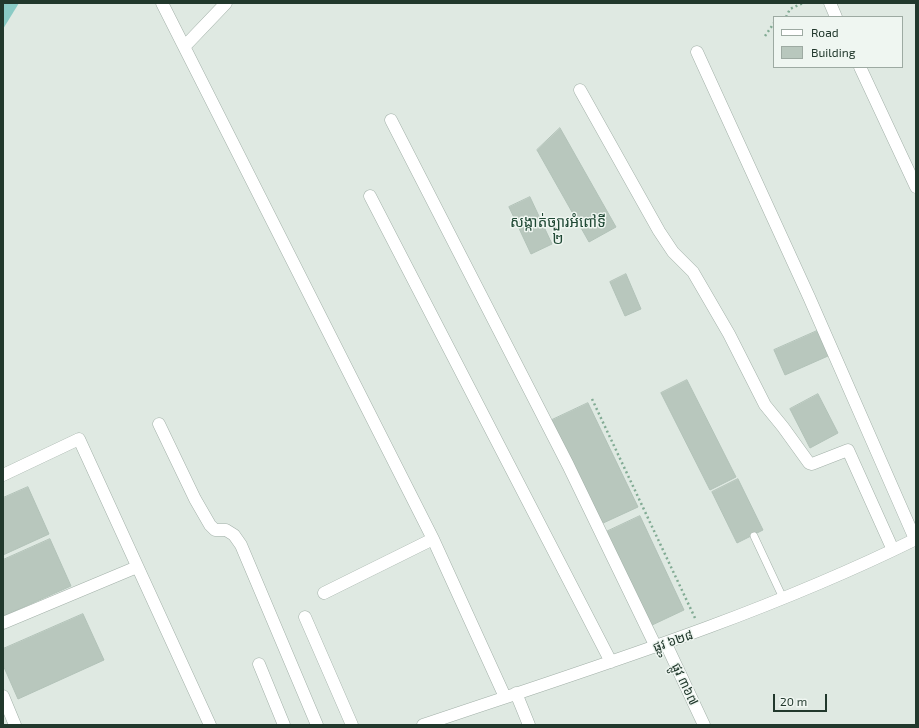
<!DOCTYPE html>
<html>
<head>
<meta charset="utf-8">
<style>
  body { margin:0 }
  #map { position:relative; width:919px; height:728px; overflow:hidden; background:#dfe9e2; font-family:"Exo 2",sans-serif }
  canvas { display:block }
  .frame { position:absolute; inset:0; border:4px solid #21382c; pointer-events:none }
  .legend { position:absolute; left:773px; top:16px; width:130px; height:52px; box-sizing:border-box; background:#eff6f1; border:1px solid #9daaa2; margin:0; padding:5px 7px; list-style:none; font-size:12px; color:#21382c }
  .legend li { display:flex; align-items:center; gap:8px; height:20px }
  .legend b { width:20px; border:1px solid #9daaa2 }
  .scale { position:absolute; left:773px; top:694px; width:54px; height:18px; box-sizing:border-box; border:2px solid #21382c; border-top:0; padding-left:5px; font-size:12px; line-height:14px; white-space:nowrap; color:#21382c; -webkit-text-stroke:3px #eff6f1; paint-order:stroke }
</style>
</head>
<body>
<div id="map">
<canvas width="919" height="728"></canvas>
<div class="frame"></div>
<ul class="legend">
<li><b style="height:5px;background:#fff"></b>Road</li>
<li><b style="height:11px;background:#b8c7bd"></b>Building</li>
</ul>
<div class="scale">20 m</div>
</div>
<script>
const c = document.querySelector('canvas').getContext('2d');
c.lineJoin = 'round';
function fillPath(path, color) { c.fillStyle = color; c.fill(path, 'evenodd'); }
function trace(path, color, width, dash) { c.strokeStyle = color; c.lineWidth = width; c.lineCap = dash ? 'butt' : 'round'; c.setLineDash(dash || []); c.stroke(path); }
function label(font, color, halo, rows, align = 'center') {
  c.font = font + ' "Exo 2","Noto Sans Khmer",sans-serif'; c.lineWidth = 3; c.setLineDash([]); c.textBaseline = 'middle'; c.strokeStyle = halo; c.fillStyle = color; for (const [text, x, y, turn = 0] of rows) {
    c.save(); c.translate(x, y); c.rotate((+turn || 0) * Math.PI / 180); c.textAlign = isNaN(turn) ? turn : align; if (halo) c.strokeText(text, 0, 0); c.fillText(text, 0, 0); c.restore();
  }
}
const water = new Path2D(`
  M3,3H19L3,29Z`);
const building = new Path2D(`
  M560,128L616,227L589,242L537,150Z
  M530,197L552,244L531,254L509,207Z
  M626,274L641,309L625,316L610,282Z
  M817,331L828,356L785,375L774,350Z
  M687,380L736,477L710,490L661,393Z
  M818,394L838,433L810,448L790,409Z
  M588,403L638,507L601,524L552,420Z
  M738,479L763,530L737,543L712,492Z
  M28,487L49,534L3,555V498Z
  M640,516L684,610L650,626L606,532Z
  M50,539L71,586L3,616V560Z
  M83,614L104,660L18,699L3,665V649Z`);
const path = new Path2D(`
  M786,17L790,9L803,3
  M765,36L774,23
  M592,399L695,618`);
const lane = new Path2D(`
  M754,536L783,598`);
const street = new Path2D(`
  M162,3L433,539L505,697
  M830,3L836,17
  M185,46L226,3
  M697,52L809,297L915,539
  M860,67L916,187
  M580,90L659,231L673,252L693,272L729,334L765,405L783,427L809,463L812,464L848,450L893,550
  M391,120L568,465L656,647
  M370,196L611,662
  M159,424L195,499L210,525L215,530H226L234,535L241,545L317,725
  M3,475L79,439L210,725
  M324,593L433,539
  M305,617L352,725
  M3,623L137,567
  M666,644L704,725
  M259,664L284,725
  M516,693L529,725
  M3,696L15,725
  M423,725C589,669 758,617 916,539`);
const streetNames = [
  ["ផ្លូវ ៦២៨",673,641,-19],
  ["ផ្លូវ ៣៦៧",685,684,65]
];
const quarterNames = [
  ["សង្កាត់ច្បារអំពៅទី",558,222],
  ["២",558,239]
];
fillPath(water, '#8acbc5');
fillPath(building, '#b8c7bd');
trace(building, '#b2c2b8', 1);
trace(lane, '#a2b0a8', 8);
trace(street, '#a2b0a8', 13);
trace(path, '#82ab94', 2.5, [2, 3]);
trace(lane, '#fff', 7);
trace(street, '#fff', 12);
label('13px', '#21382c', '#eff6f1', streetNames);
label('15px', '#1f4834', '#eff6f1', quarterNames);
</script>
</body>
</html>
